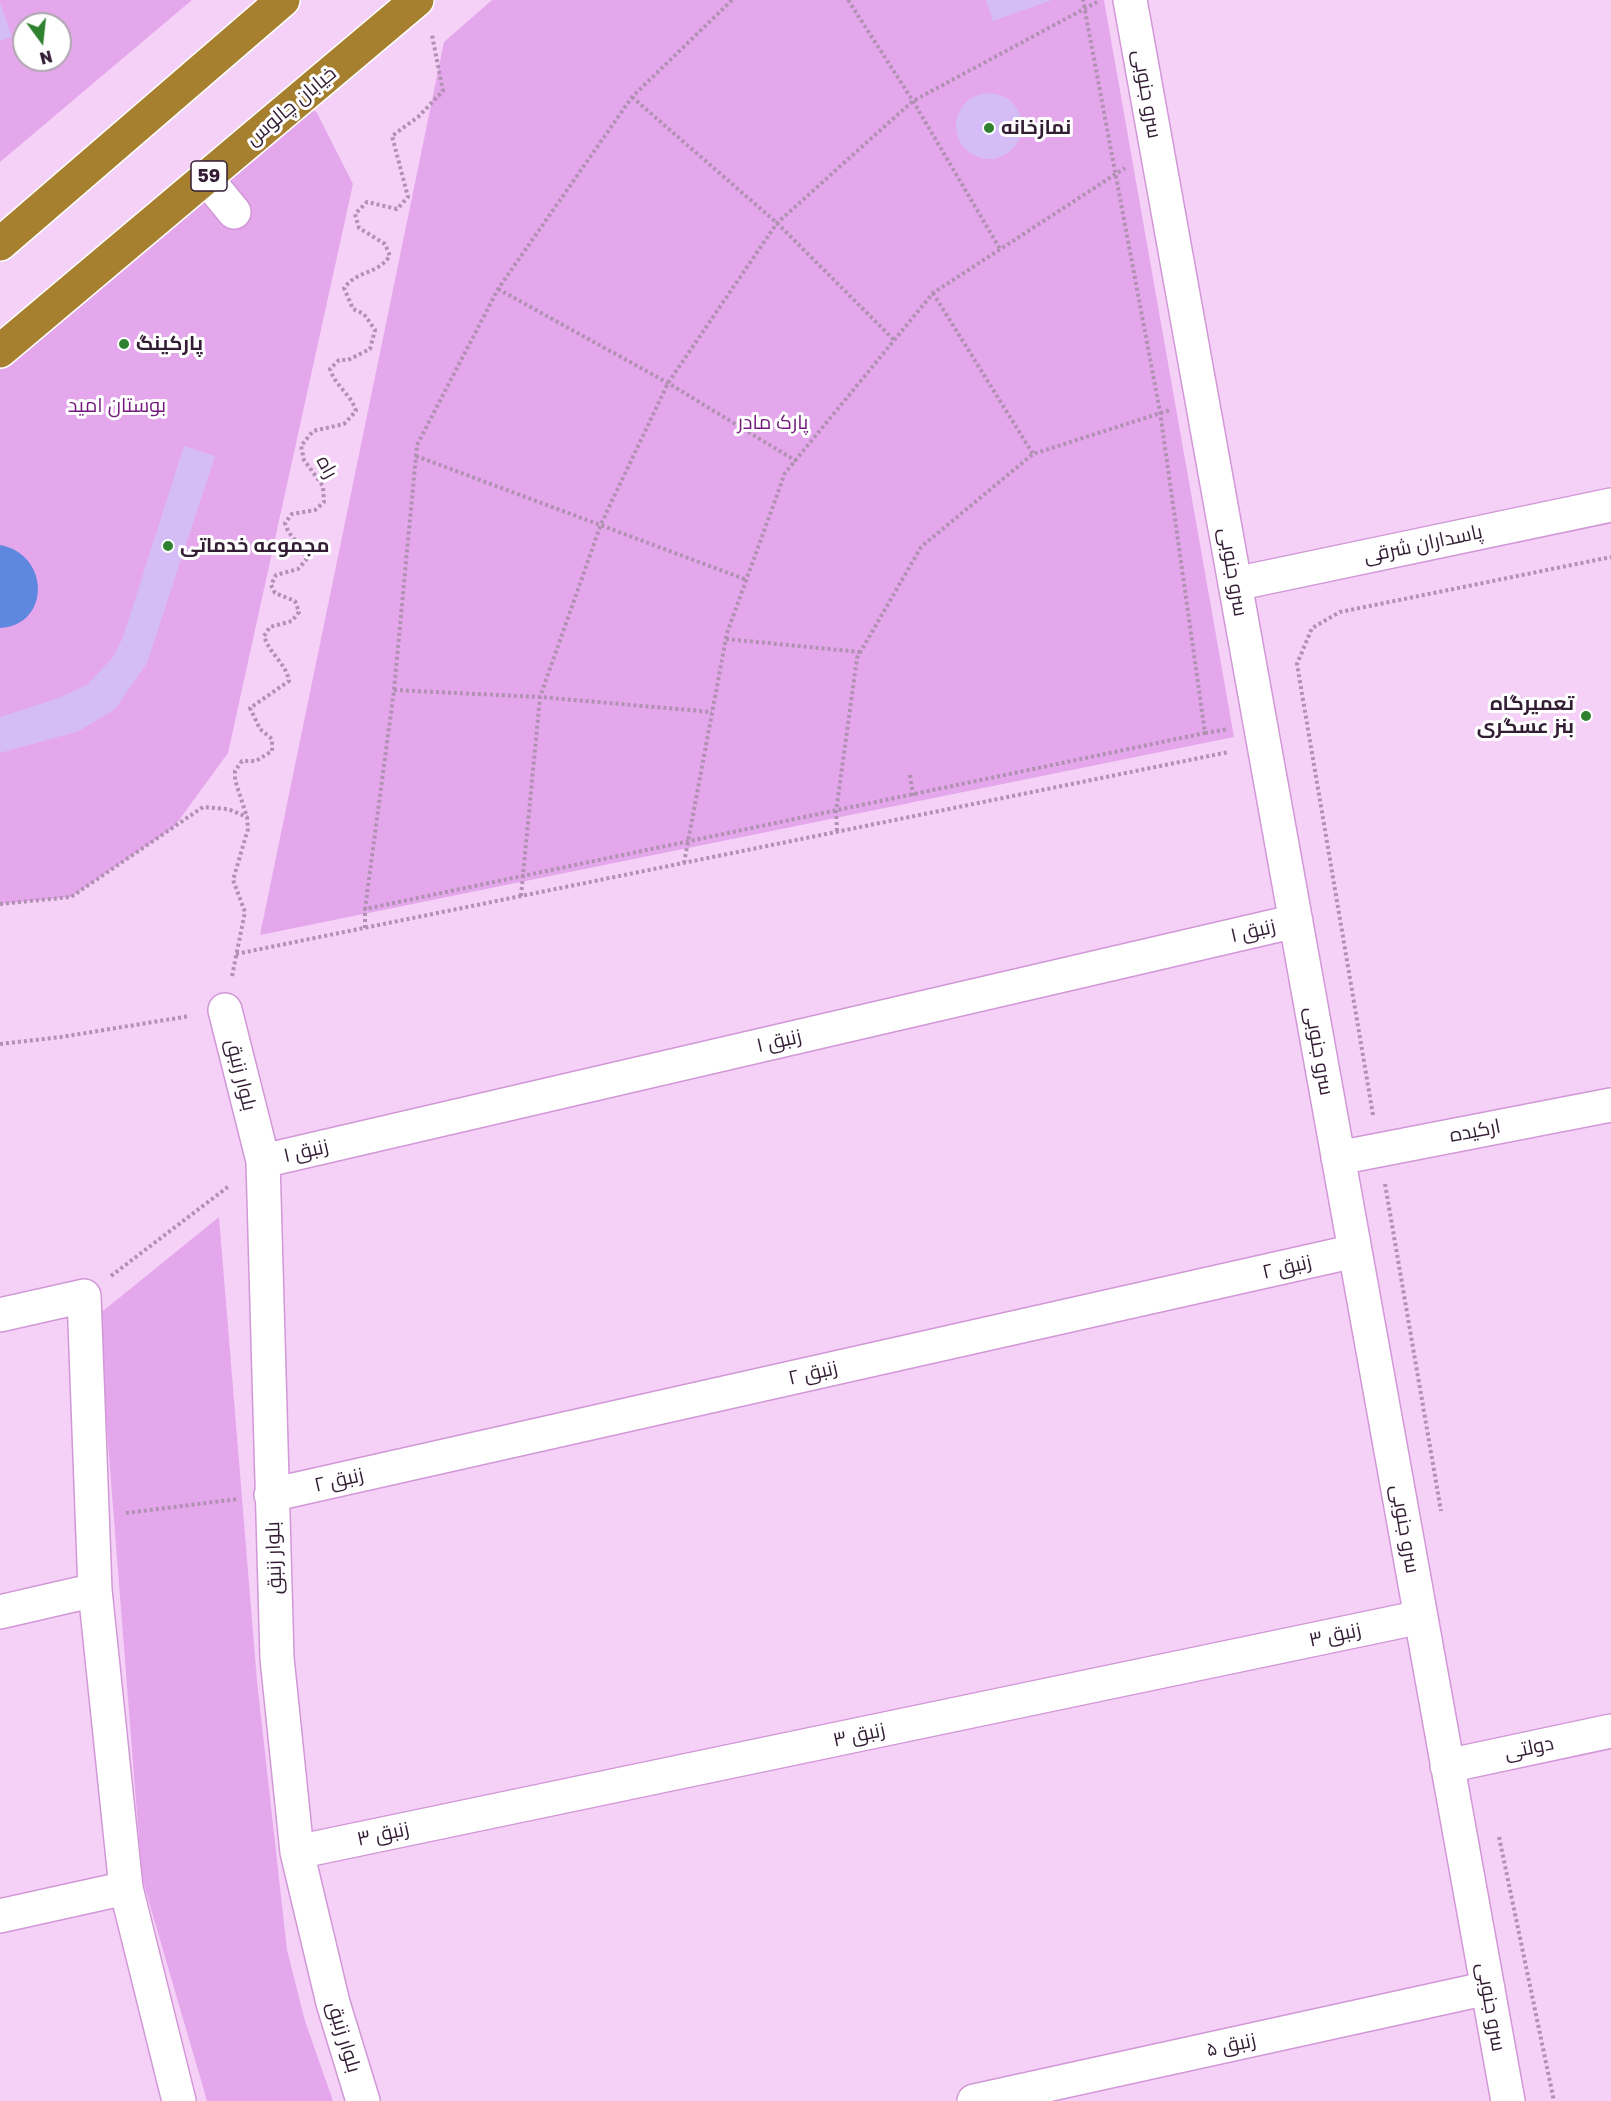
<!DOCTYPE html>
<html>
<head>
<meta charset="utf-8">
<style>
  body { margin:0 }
  #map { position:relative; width:1611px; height:2101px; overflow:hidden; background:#f5d1f8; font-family:"Golos Text",sans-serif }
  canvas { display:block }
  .north { position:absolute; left:12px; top:12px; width:60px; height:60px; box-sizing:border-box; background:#fff; border:2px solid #ada5ae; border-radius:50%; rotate:165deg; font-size:16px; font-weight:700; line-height:24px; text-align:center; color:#331d35 }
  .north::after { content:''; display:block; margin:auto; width:21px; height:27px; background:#2e822f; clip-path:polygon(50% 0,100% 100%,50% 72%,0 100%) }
</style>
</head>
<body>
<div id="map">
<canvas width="1611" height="2101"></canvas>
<div class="north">N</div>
</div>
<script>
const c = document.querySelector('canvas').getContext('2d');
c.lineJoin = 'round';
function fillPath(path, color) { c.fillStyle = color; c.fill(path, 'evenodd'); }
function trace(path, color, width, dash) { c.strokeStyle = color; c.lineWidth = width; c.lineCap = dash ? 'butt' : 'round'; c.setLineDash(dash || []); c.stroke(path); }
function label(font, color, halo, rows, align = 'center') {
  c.font = font + ' "Golos Text",Cairo,sans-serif'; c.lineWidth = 6; c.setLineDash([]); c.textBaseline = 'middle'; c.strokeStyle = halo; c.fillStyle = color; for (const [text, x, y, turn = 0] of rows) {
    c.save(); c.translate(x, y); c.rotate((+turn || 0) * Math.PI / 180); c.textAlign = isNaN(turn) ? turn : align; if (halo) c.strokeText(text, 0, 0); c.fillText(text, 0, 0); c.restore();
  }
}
const green = new Path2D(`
  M0,0H192L0,162ZM24,24H60V60H24Z
  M492,0H1104L1234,737L260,935L444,42Z
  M302,97L317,113L353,184L228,753L174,827L71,897L0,904V351Z
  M219,1217L257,1681L287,1950L305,2021L333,2101H207L142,1878L98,1315Z`);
const water = new Path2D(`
  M0,545C50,554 51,625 0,628Z`);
const building = new Path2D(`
  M986,0H1052L993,21Z
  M0,3L12,37L0,41Z
  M956 126a33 33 0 1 1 66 0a33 33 0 1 1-66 0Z
  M184,446L215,456L147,663L115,709L79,731L0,753V717L59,698L88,684L113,657L123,637Z`);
const path = new Path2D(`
  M732,0L632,97L498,289L417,445L394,690L365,909L1205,733L1160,412L1083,0
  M848,0L913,101L1000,249
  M632,97L777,223L894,340
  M498,289L668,383L796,461
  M933,293L1033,454
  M416,456L747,580
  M726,639L860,652
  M394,690L540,697L712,712
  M1205,733L1228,729
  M910,775L913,796
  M837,831L836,812L857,658L921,547L1033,454L1170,410
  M684,863L727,633L785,473L933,293L1125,168
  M521,896L540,697L601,524L668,383L777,223L913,101L1097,2
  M0,904L71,897L203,807L228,809L247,817
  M365,928V909
  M236,954L1229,752
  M232,976L245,912L233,880L248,829L247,817L235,780V771L242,761H256L272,751V739L260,729L250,708L289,681C286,663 270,655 264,636L270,627L292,621L299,612L295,601L275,593L271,585L276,575L298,569L306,560C303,542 290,541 285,523L292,514L315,510L324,502L323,486L304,460L301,446L313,431L344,424L356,411C351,394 335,386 330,369L339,360H348L370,349L375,330L364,314L353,309L344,288C359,269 375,276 390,256L385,244L359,228L355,214L367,202L397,209L408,197L392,136L418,117L443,91L432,35
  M0,1044L61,1037L190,1016
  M1373,1115L1297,664L1312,628L1340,612L1611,557
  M1385,1184L1441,1511
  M111,1276L229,1186
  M126,1513L238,1499
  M1499,1837L1554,2101`);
const minor = new Path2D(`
  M1130,0L1508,2101
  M206,178L234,212
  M1235,584L1611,505
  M225,1010L263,1161L277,1658L297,1852L333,2003L363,2101
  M1338,1158L1611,1105
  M263,1161L1296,921
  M0,1315L84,1296L95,1590L126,1888L179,2101
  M271,1495L1355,1251
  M0,1612L95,1590
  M1447,1766L1611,1731
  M297,1852L1421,1617
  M0,1916L126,1888
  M974,2101L1488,1988`);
const highway = new Path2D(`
  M0,244L283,0
  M0,351L417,0`);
const markers = [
  [989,128,6,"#2e822f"],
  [124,344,6,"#2e822f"],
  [168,546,6,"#2e822f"],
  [1586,716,6,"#2e822f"]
];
const shields = [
  [209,176,36]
];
const shieldNames = [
  ["59",209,176]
];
const streetNames = [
  ["سرو جنوبی",1147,94,80],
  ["خیابان چالوس",291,106,-40],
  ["راه",327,467,61],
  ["پاسداران شرقی",1423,544,-12],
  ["سرو جنوبی",1233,572,80],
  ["زنبق ۱",1253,931,-13],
  ["زنبق ۱",779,1041,-13],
  ["سرو جنوبی",1319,1051,80],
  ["بلوار زنبق",241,1075,76],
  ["ارکیده",1475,1131,-11],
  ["زنبق ۱",306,1151,-13],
  ["زنبق ۲",1287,1267,-13],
  ["زنبق ۲",813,1373,-13],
  ["زنبق ۲",339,1480,-13],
  ["سرو جنوبی",1405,1529,80],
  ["بلوار زنبق",274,1558,-92],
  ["زنبق ۳",1335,1635,-12],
  ["زنبق ۳",859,1735,-12],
  ["دولتی",1529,1748,-12],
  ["زنبق ۳",383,1834,-12],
  ["سرو جنوبی",1491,2007,80],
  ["بلوار زنبق",344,2037,73],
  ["زنبق ۵",1231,2045,-12]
];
const poiNames = [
  ["نمازخانه",1001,128],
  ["پارکینگ",136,344],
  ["مجموعه خدماتی",180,546],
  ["تعمیرگاه",1574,704,"right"],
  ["بنز عسگری",1574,727,"right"]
];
const parkNames = [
  ["بوستان امید",117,406],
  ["پارک مادر",773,423]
];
fillPath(green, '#e5a7ec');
fillPath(water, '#5e88e0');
fillPath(building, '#d4bcf7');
trace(minor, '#d198d6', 36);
trace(highway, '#fff', 36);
trace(path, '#b091b2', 4, [3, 3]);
trace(minor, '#fff', 33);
trace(highway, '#a6802e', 33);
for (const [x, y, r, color] of markers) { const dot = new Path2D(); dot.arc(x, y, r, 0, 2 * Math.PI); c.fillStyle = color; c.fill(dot); trace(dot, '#fff', 2); }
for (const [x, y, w] of shields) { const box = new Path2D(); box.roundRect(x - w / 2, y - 15, w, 30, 4.5); c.fillStyle = '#fff'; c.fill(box); trace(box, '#331d35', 1.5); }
label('bold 18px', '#331d35', null, shieldNames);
label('20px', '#331d35', '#fff', streetNames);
label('bold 20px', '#331d35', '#fff', poiNames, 'left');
label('20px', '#72187c', '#fff', parkNames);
</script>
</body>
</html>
